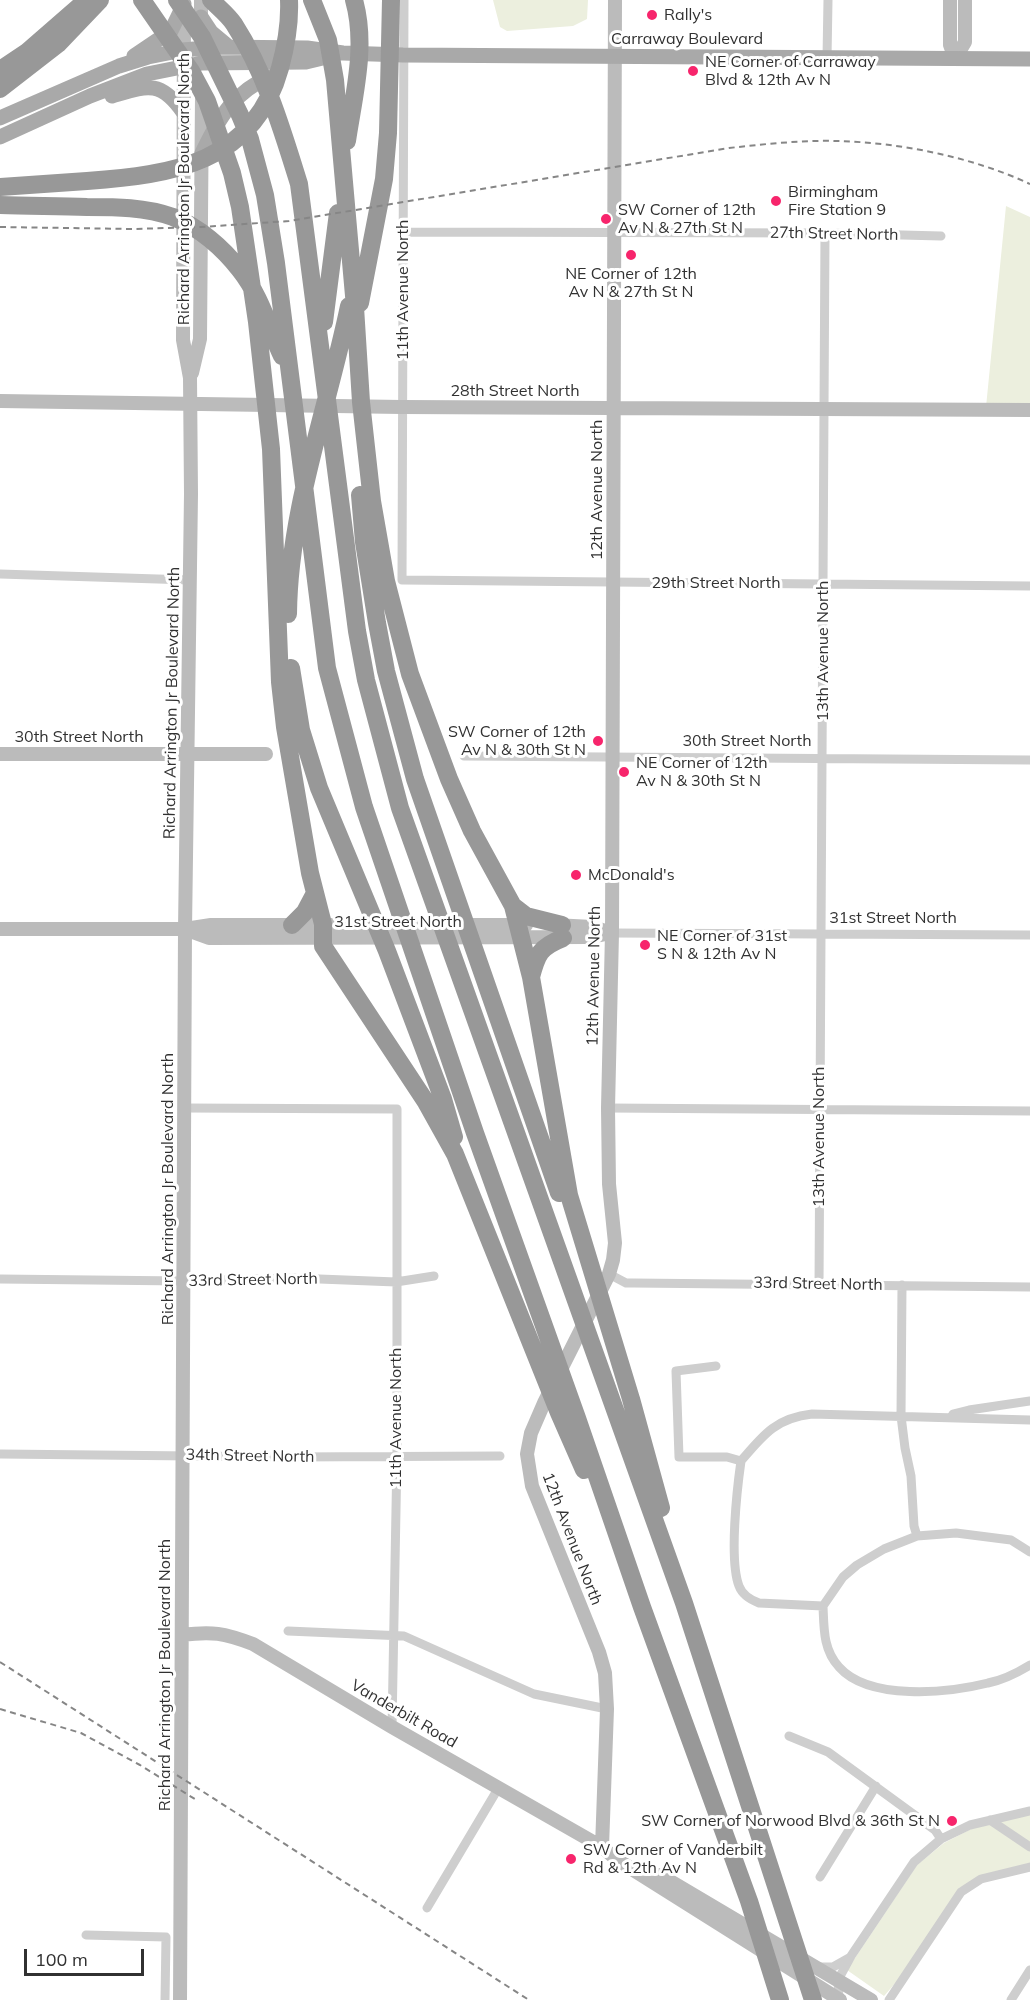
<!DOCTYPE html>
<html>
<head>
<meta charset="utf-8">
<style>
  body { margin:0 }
  #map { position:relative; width:1030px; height:2000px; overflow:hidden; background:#fff; font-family:Mulish,sans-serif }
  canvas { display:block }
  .scale { position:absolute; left:24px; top:1949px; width:120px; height:27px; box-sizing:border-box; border:3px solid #313131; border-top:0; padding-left:8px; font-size:18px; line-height:21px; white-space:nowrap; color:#313131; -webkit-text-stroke:4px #fff; paint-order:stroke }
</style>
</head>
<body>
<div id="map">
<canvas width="1030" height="2000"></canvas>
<div class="scale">100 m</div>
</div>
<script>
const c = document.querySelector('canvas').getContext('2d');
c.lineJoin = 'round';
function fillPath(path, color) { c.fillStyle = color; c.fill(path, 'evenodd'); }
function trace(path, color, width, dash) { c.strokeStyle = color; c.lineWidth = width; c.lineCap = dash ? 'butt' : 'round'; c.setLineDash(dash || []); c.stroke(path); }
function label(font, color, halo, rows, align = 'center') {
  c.font = font + ' Mulish,sans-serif'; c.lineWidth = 6; c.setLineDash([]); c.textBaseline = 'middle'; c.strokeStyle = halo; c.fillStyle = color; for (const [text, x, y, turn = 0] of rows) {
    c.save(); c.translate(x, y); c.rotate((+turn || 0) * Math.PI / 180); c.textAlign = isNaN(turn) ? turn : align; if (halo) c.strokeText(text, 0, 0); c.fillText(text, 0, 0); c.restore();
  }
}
const green = new Path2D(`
  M493,0H588L587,19L573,26L507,31L500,27Z
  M1006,206L1030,217V406L986,407Z
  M1030,1813V1863L959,1888L898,1980L884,1996L847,1970L917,1865L944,1843L971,1829Z`);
const street = new Path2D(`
  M404,0L402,580L1030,586
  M827,58L828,0
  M403,232L825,233L941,236
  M0,574L189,580
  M464,756L1030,760
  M612,933L1030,935
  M185,1108L397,1109V1455L392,1727
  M608,1108L1030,1111
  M609,1274L626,1283H633L1030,1287
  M0,1279L184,1281L294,1278L396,1282L434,1276
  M819,1285L825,233
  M902,1285L901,1416L905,1448L911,1476L914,1526L917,1536
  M716,1366L676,1371L679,1457H727L741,1461
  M953,1414L969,1410L1030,1401
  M0,1454L290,1457L500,1456
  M741,1461C763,1435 776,1418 812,1414L1030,1420
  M741,1461C737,1489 729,1560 739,1586C742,1594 751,1600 759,1603L823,1606
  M1030,1552L1011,1540L956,1533L917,1536L884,1549L857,1565L843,1577L823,1606C824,1628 823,1650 839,1667C869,1701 948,1693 988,1683C1003,1680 1017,1673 1030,1665
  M288,1631L404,1636L534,1694L607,1709
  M789,1736L828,1752L935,1830L941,1839
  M990,1820L1030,1847
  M820,1877L876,1786
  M427,1908L499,1787
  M86,1935L166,1937L165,2000
  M818,1967H833L849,1958
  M839,1999L838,1980L851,1956L914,1862L941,1839L970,1825L1030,1811
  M889,2000L961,1892L981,1879L1030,1867
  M1011,2000L1030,1970`);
const secondary = new Path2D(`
  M201,0V26
  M950,0V45L955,59
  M955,59L965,42V0
  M192,373L200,339L202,96
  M0,401L402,407L1030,410
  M0,754H266
  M554,925L592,927L612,933
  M0,929H185L211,925H526
  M187,930L209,938L592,937L610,933
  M182,1635C212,1631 224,1633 253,1644L392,1727L602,1847L616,1859L840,2000
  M602,1847L607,1709L605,1673L599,1652L532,1486L527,1454L531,1433L544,1403L609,1274L613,1260L615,1243L609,1184L608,1108L612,933L615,0
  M660,1875L871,2000
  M180,2000L185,929L191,494L190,378L183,340L184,8`);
const primary = new Path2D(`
  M201,17L211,32L229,47
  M134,56L171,31L184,4
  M112,96C146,86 160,79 183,112
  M0,118L119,66L148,57L183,50L217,47L307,48L343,53L403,55L1030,59
  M0,137L90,96L147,74L202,63L306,62L335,55
  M202,153C220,116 233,93 272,75`);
const highway = new Path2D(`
  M142,0L191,71L207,101L232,173L240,207L257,322L271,449L280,682L285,727L310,873L323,924V946L426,1102L455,1154L559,1413L584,1470
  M177,0L202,37L240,115L250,139L265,195L276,263L327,668L364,807L475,1133L577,1418L642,1607L749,1901L780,2000
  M211,0C219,8 228,15 234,24C265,72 282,129 299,184L357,631L366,680L400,808L684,1603L813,2000
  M312,0L328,40L335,80L355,307L361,402L372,501L386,581L410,674L449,779L472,831L513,906L531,977L569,1195L631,1399L661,1508
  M0,70L27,52L81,5
  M0,89L58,44L100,0
  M347,141C354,94 367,46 354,0
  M0,187C29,185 58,183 87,181C172,175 254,163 280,68C286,46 290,23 289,0
  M0,205C29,206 58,206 87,207C116,207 145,207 173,217C199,227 223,248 240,270C260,295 269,328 282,356
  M360,303L384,179L388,133L391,0
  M324,322L338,213
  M360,495L364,542L377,623L386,671L415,779L559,1193
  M288,614C289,509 328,408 349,306
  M291,668L301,730L319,788L387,951L443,1099L454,1137
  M513,906L526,916L562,925
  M292,925L305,912L314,895
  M531,977C537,954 540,947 563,938`);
const rail = new Path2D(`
  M0,227L134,229L201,227L289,221L729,148C765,144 802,140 839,141C902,143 972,157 1030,184
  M0,1662L529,2000
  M0,1709L81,1733L140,1765L198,1801`);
const markers = [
  [652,15,6,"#f7256c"],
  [693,71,6,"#f7256c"],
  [776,201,6,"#f7256c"],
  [606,219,6,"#f7256c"],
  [631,255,6,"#f7256c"],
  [598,741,6,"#f7256c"],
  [624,772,6,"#f7256c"],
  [576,875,6,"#f7256c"],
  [645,945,6,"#f7256c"],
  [952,1821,6,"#f7256c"],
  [571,1859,6,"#f7256c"]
];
const poiNames = [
  ["Rally's",664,15],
  ["NE Corner of Carraway",705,62],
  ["Blvd & 12th Av N",705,80],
  ["Birmingham",788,192],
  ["Fire Station 9",788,210],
  ["SW Corner of 12th",618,210],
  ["Av N & 27th St N",618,228],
  ["NE Corner of 12th",631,274,"center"],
  ["Av N & 27th St N",631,292,"center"],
  ["SW Corner of 12th",586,732,"right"],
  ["Av N & 30th St N",586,750,"right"],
  ["NE Corner of 12th",636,763],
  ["Av N & 30th St N",636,781],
  ["McDonald's",588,875],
  ["NE Corner of 31st",657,936],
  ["S N & 12th Av N",657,954],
  ["SW Corner of Norwood Blvd & 36th St N",940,1821,"right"],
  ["SW Corner of Vanderbilt",583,1850],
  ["Rd & 12th Av N",583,1868]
];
const streetNames = [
  ["Carraway Boulevard",687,39],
  ["Richard Arrington Jr Boulevard North",184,189,-90],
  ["27th Street North",834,234,1],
  ["11th Avenue North",403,290,-90],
  ["28th Street North",515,391],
  ["12th Avenue North",597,490,-90],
  ["29th Street North",716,583],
  ["13th Avenue North",823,651,-90],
  ["Richard Arrington Jr Boulevard North",172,703,-89],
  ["30th Street North",79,737],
  ["30th Street North",747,741],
  ["31st Street North",893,918],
  ["31st Street North",398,922],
  ["12th Avenue North",594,976,-89],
  ["13th Avenue North",819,1137,-90],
  ["Richard Arrington Jr Boulevard North",168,1189,-90],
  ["33rd Street North",253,1280,-1],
  ["33rd Street North",818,1284,1],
  ["11th Avenue North",396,1418,-90],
  ["34th Street North",250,1456,1],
  ["12th Avenue North",572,1539,69],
  ["Richard Arrington Jr Boulevard North",165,1675,-90],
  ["Vanderbilt Road",404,1714,30]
];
fillPath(green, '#ecefde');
trace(street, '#cecece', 9);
trace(secondary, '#bbb', 14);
trace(primary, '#a9a9a9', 15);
trace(highway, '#989898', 18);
trace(rail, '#868686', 2, [6, 4.5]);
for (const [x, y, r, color] of markers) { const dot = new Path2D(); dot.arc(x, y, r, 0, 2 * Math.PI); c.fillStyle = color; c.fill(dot); trace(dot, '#fff', 2); }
label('16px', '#313131', '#fff', poiNames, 'left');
label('16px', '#313131', '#fff', streetNames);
</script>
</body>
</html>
